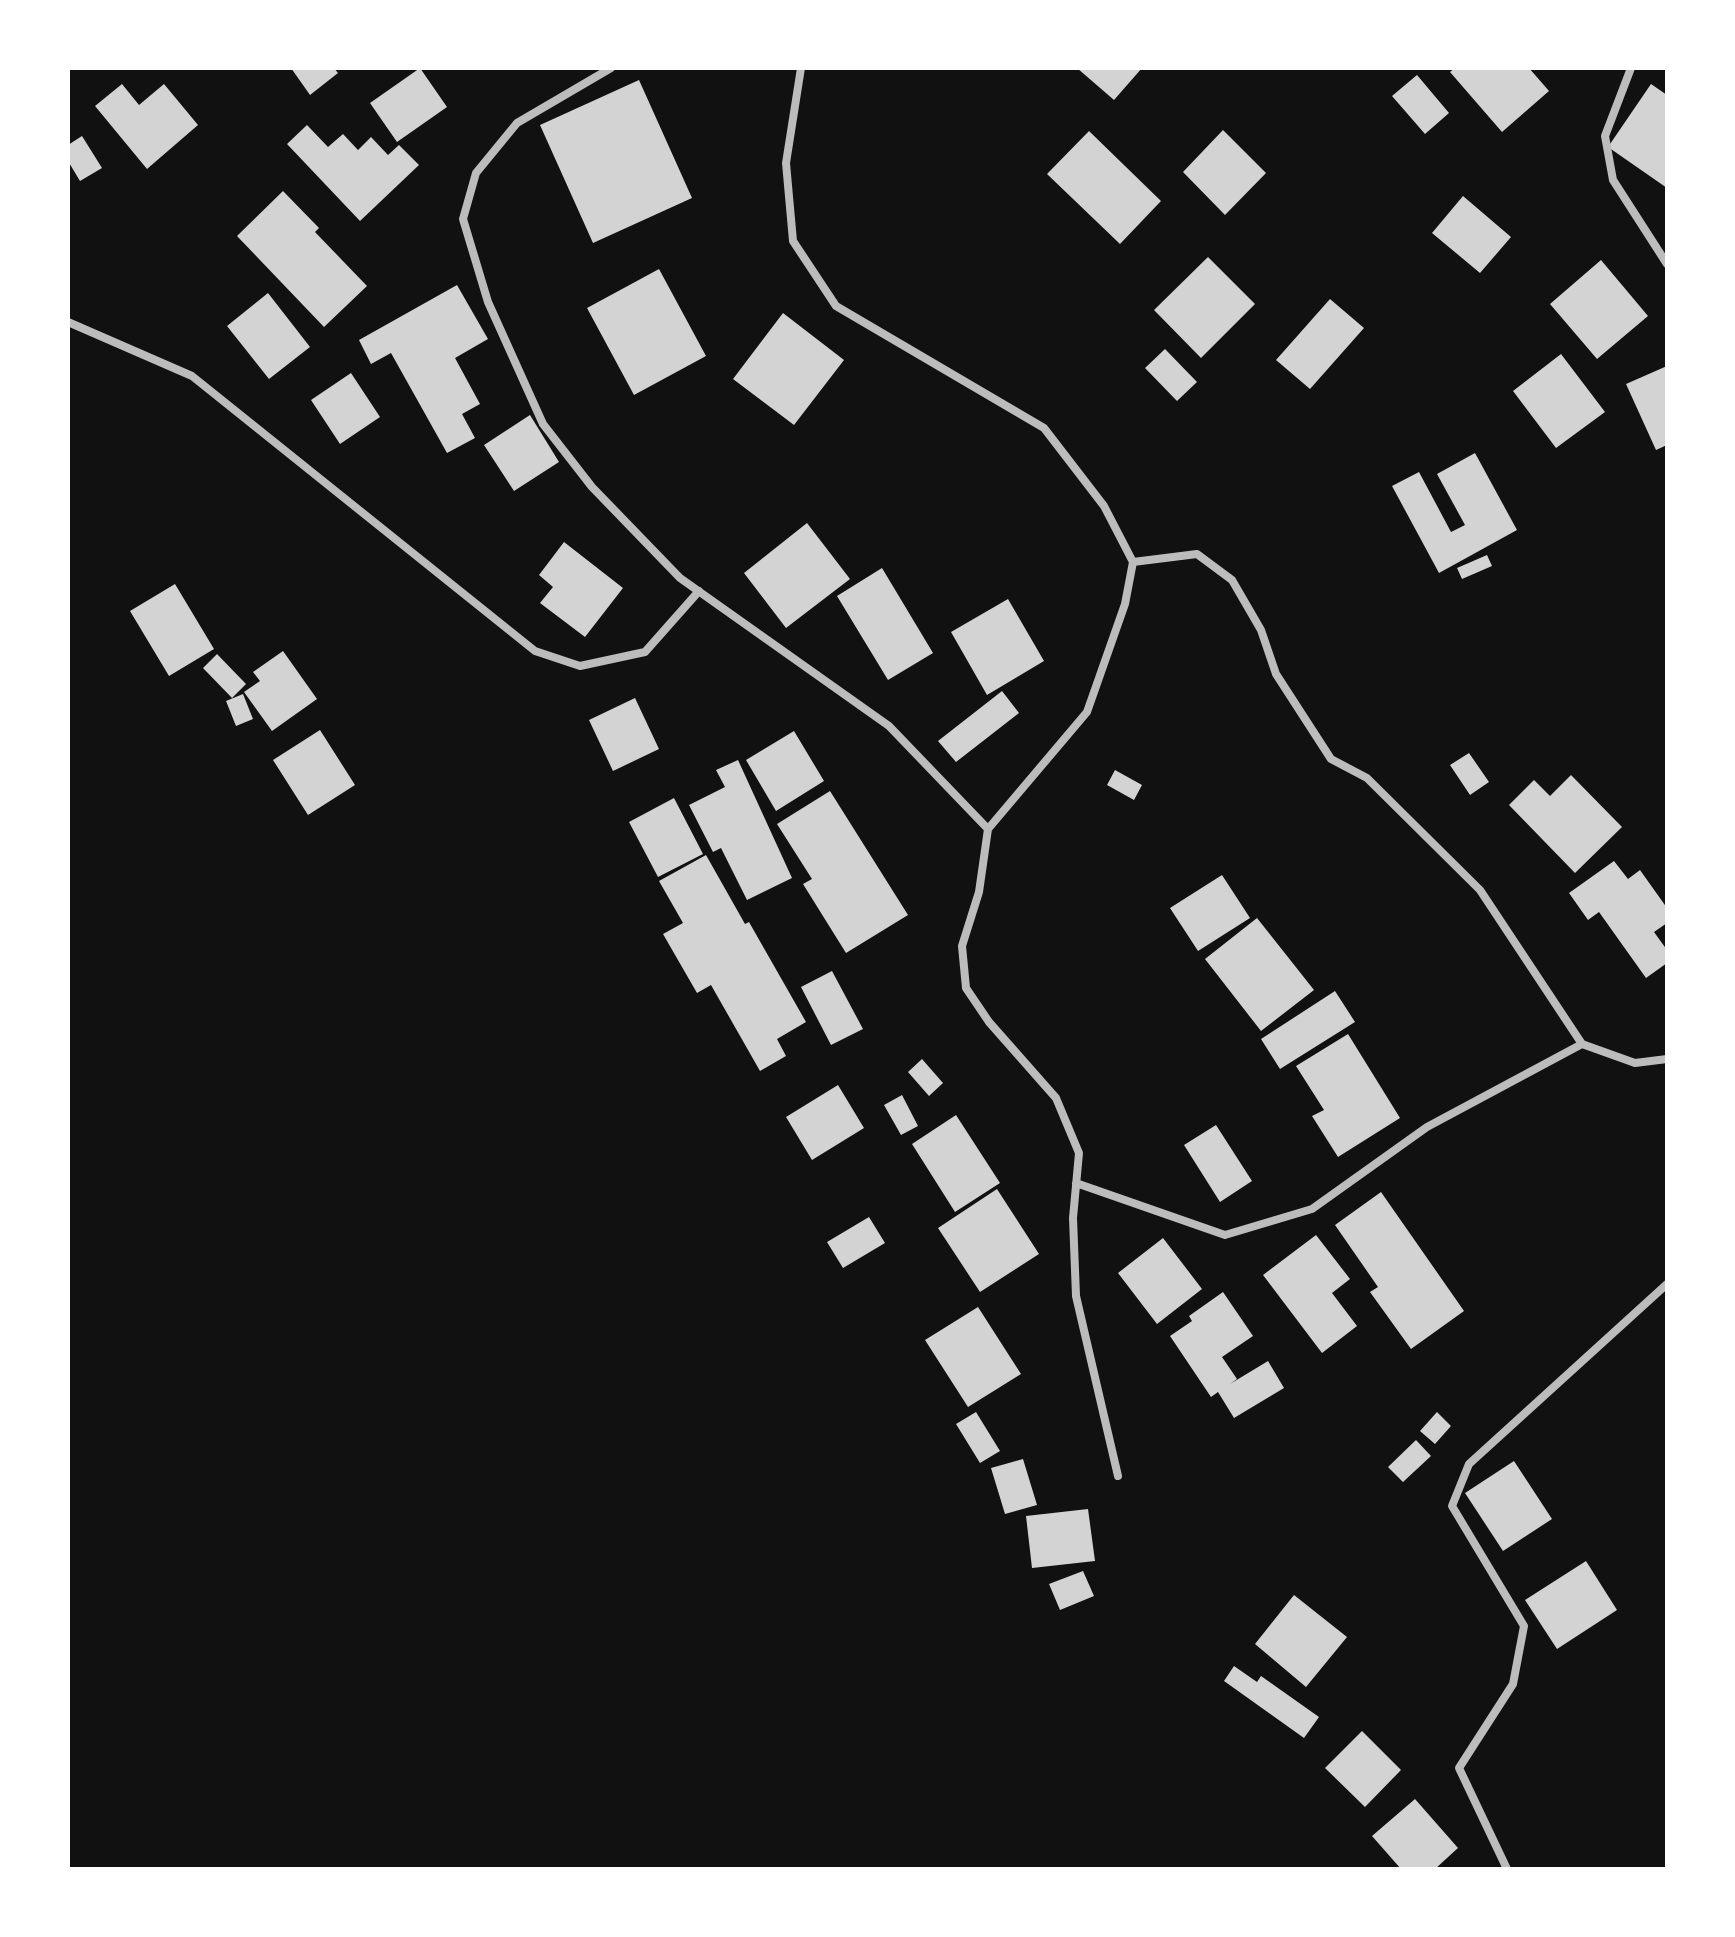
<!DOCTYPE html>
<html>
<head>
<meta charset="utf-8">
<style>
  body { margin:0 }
  #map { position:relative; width:1735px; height:1937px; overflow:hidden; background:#111; font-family:Roboto,sans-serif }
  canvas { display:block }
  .frame { position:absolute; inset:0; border:70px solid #fff; pointer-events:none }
</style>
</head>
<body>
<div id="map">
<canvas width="1735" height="1937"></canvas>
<div class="frame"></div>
</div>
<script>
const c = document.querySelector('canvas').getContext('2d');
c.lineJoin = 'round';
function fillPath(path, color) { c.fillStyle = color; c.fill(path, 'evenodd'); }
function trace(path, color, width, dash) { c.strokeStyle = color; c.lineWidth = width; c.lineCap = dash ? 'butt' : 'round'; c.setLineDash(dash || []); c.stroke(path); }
const building = new Path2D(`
  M291,68H334L338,73L310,95Z
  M420,68L447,107L397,142L370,103Z
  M1077,68H1142L1114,100Z
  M1455,68H1529L1549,91L1502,132L1450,72Z
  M1417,75L1449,113L1425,134L1392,96Z
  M639,80L692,198L593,243L540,125Z
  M122,84L139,105L164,84L198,125L147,169L95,106Z
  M1651,84L1667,95V188L1608,147Z
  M307,125L328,147L343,134L358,150L371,137L388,155L399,145L419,165L360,221L287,144Z
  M1223,130L1266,173L1225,215L1183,172Z
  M1089,131L1161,201L1120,244L1047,174Z
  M82,136L102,168L80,181L68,161V145Z
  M283,191L319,228L315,232L367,286L324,327L237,236Z
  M1463,196L1511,237L1480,273L1432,233Z
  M1208,257L1255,304L1201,358L1154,310Z
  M1601,260L1648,316L1597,359L1550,304Z
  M659,269L706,356L634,395L587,308Z
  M457,285L488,339L455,358L480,404L462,414L475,438L447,453L391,353L371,364L359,340Z
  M268,293L310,347L269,379L227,326Z
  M1330,299L1364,328L1310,389L1276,360Z
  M783,313L844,360L794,425L733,379Z
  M1165,349L1197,382L1177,401L1145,368Z
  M1561,354L1605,412L1556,448L1513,391Z
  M1667,366V445L1656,450L1626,384Z
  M351,373L380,417L340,444L311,400Z
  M530,415L559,462L514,491L484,445Z
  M1475,453L1517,530L1439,573L1392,486L1419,472L1451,532L1465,525L1437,474Z
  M807,523L850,579L786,628L744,573Z
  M564,542L623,588L585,637L540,603L553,587L539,575Z
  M1487,555L1492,566L1462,579L1457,568Z
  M882,568L933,653L888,680L837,596Z
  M175,584L214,649L169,676L130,611Z
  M1008,599L1044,661L987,695L951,632Z
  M283,651L317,699L272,731L244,692L260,681L253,672Z
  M217,654L246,684L232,698L203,668Z
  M1002,691L1019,713L956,762L938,741Z
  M243,694L253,719L236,726L226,701Z
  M635,698L659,749L613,771L589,720Z
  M320,730L355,785L308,815L273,760Z
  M794,731L824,781L776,811L746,760Z
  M1469,753L1489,782L1470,795L1450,765Z
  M738,760L792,878L747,900L721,848L713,852L689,805L725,787L716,770Z
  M1115,770L1142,785L1134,800L1107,785Z
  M1571,775L1622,827L1575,873L1509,805L1534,780L1550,796Z
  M830,791L908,915L846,953L803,884L812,879L777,824Z
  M674,798L703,854L658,877L629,822Z
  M706,855L745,924L749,922L806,1022L777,1039L786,1056L760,1071L711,985L697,993L663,934L683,923L659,881Z
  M1614,861L1628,879L1640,870L1667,908V923L1654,932L1667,950V963L1646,978L1599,912L1588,920L1569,893Z
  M1222,875L1250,918L1198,951L1170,908Z
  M1257,918L1314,990L1261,1031L1205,959Z
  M832,971L863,1029L831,1045L801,987Z
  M1335,991L1355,1022L1280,1069L1261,1039Z
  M1348,1034L1400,1118L1338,1157L1312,1116L1324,1110L1296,1066Z
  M922,1059L943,1083L929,1096L908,1072Z
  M838,1085L864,1128L812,1160L786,1117Z
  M902,1095L918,1126L901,1135L884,1105Z
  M956,1115L1000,1183L955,1212L912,1144Z
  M1216,1125L1252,1181L1220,1202L1184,1145Z
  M997,1189L1039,1254L980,1292L938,1228Z
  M1381,1192L1464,1311L1411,1349L1370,1292L1378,1287L1335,1225Z
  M869,1217L885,1243L843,1268L827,1242Z
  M1316,1235L1350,1279L1332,1293L1357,1326L1322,1353L1263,1275Z
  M1163,1238L1202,1289L1157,1324L1118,1273Z
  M1223,1292L1253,1336L1222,1357L1237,1379L1230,1384L1268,1361L1284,1388L1234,1418L1218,1392L1211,1397L1170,1336L1192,1321L1189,1316Z
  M978,1307L1021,1374L968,1407L925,1340Z
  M976,1412L1000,1451L980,1463L956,1424Z
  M1437,1412L1451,1426L1435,1444L1420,1431Z
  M1416,1440L1431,1456L1403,1482L1388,1467Z
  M1023,1459L1037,1505L1005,1514L991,1468Z
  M1514,1461L1552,1519L1503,1551L1465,1493Z
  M1088,1509L1095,1561L1032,1568L1026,1516Z
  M1586,1561L1617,1610L1557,1649L1525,1600Z
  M1083,1571L1094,1596L1060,1610L1049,1584Z
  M1294,1595L1347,1637L1306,1687L1255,1644Z
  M1234,1666L1257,1682L1261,1676L1319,1717L1304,1738L1224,1681Z
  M1362,1731L1401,1770L1365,1807L1325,1768Z
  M1415,1799L1458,1848L1435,1869H1401L1372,1836Z`);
const minor = new Path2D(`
  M611,68L517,123L476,173L463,219L488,302L543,424L592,487L680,578L889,726L988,829L979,892L962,946L966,988L989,1022L1056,1098L1079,1153L1073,1218L1076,1296L1118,1476
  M801,68L786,163L793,241L836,306L1044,428L1104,506L1133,562L1125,604L1087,712L988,829
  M1631,68L1605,136L1613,180L1667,264
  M68,322L192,376L535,651L580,666L645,652L699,591
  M1133,562L1197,554L1232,580L1261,630L1276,674L1331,759L1367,778L1480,890L1582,1044
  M1076,1183L1225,1235L1312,1209L1427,1127L1582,1044L1635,1063L1667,1059
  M1507,1869L1459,1768L1513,1684L1524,1626L1452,1506L1469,1464L1667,1284`);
fillPath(building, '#d3d3d3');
trace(minor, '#bcbcbc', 8);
</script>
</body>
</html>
